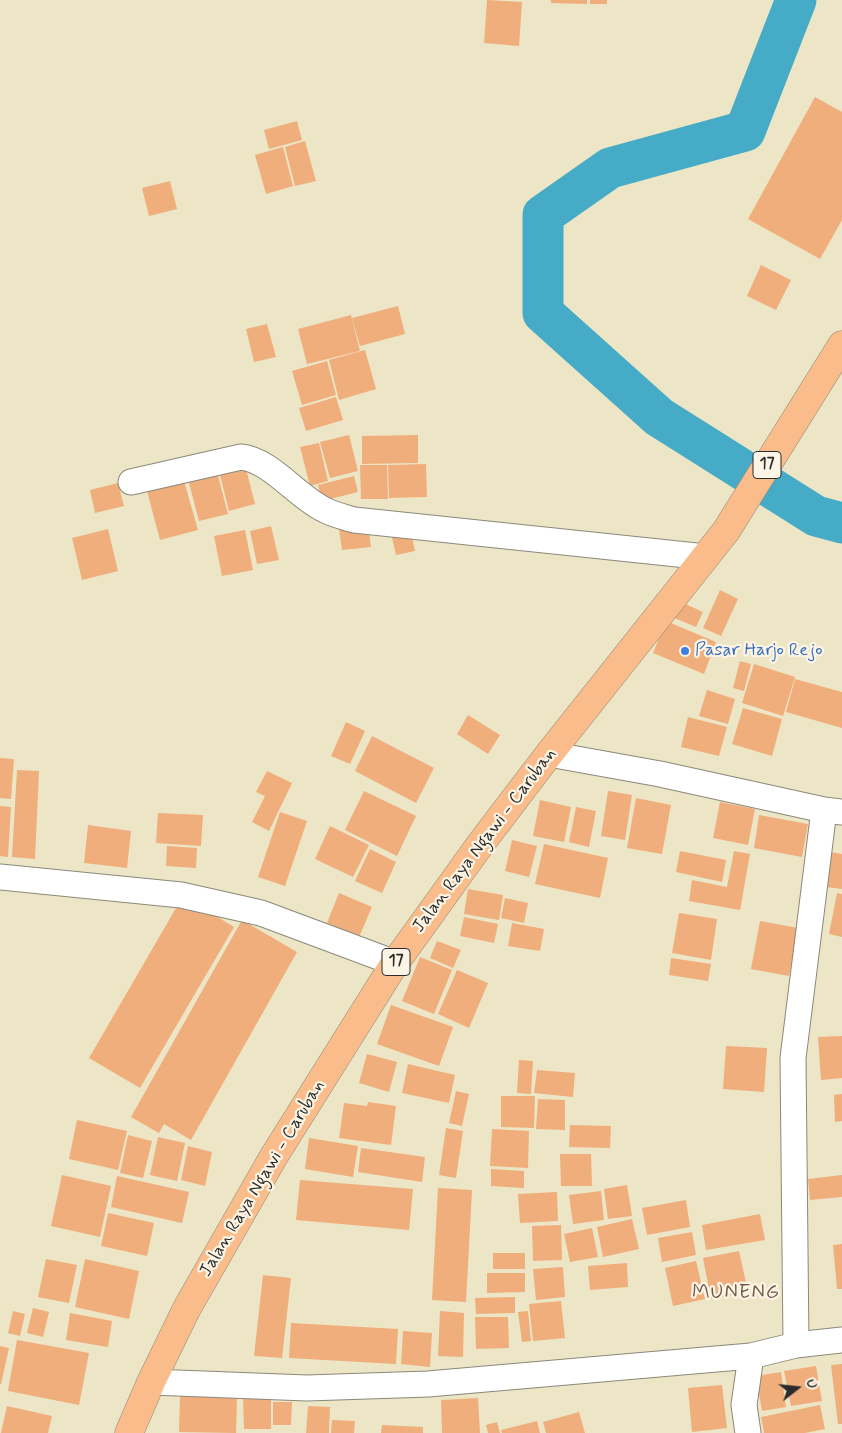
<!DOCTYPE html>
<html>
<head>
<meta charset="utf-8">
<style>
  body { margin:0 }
  #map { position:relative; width:842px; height:1433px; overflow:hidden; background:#ece6c7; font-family:Mynerve,sans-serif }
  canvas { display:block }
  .north { position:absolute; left:772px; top:1363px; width:50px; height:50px; -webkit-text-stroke:4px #fcf5e5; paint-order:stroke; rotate:74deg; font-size:14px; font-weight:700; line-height:20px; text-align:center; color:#2b2b2b }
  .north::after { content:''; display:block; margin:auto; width:18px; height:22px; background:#2b2b2b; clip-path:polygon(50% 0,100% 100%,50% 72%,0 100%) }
</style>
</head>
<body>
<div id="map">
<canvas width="842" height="1433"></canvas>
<div class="north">U</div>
</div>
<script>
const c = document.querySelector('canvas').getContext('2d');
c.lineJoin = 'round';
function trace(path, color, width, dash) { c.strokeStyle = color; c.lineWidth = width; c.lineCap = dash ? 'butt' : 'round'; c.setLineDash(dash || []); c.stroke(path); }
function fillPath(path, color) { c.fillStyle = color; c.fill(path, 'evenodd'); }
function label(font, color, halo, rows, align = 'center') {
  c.font = font + ' Mynerve,sans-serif'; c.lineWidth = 4.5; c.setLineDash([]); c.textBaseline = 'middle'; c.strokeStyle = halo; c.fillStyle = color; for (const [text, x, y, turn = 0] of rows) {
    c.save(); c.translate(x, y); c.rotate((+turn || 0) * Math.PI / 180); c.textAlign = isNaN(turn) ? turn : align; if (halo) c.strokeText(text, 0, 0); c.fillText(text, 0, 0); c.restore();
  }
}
const river = new Path2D(`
  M796,0L745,131L610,168L543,215V313L659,417L816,516L842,523`);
const building = new Path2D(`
  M487,0L522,2L519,46L484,43Z
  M551,0H587V4L551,3Z
  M590,0H607V4H590Z
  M815,97L842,112V220L820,259L748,219Z
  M297,121L302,140L269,149L264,130Z
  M305,141L316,181L295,186L285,147Z
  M283,147L293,186L266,194L255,155Z
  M170,181L177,209L149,216L142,188Z
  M761,265L791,280L776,310L747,296Z
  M398,306L405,334L360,346L352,318Z
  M351,315L360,351L307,364L298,329Z
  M267,324L276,357L254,362L246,329Z
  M365,350L376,389L339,400L329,360Z
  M327,361L336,395L302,405L292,371Z
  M336,397L343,420L306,431L299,408Z
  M349,435L358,471L330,478L320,442Z
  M418,435V463L362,464V436Z
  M319,443L328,481L310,486L300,447Z
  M426,464L427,497L389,498L388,465Z
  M245,465L255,504L229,511L219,471Z
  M360,465H387L388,499H361Z
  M217,472L228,514L199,521L188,479Z
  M354,476L358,492L322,501L318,485Z
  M184,481L198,530L160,540L147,491Z
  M118,483L124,506L95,513L90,490Z
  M368,525L371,547L342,550L339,529Z
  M271,526L279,560L257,564L250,531Z
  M410,528L415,551L396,555L391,533Z
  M108,529L118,571L82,580L72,538Z
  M245,530L253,570L222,576L214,536Z
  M720,590L738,599L721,636L703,628Z
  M679,601L703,612L696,627L672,617Z
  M666,621L716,642L704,674L653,653Z
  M740,661L751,664L744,691L733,688Z
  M754,664L795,677L783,716L742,703Z
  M795,679L842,692V728L786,712Z
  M707,690L735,699L728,724L699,716Z
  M743,708L782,719L772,756L732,744Z
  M468,715L500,735L488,754L457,734Z
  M688,717L727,727L719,756L681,747Z
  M346,722L365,731L350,764L331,756Z
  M372,736L434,768L416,803L355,771Z
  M0,758L14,759L11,799L0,798Z
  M17,770L39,771L35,859L12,857Z
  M267,771L292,783L269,831L252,822L265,796L256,792Z
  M364,791L416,816L397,856L345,830Z
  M608,791L632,795L625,840L601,836Z
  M636,798L671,805L662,854L627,848Z
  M540,800L571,807L564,842L533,836Z
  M720,802L755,809L748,845L713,838Z
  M0,806L11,807L8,857L0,856Z
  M576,807L596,811L589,847L569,842Z
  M280,812L307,821L285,886L258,877Z
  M158,813L203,815L201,846L156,843Z
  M759,815L808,824L802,857L754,848Z
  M88,825L131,831L127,868L84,863Z
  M330,826L369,845L353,877L315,859Z
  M512,840L537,846L529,877L505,871Z
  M544,844L608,858L600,898L535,884Z
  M167,846L197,848L196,868L166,866Z
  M370,849L396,862L382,893L355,881Z
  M680,851L726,860L722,882L676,872Z
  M734,851L750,854L740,910L689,901L692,880L727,887Z
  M831,852L842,854V889L826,887Z
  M468,889L503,895L499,920L464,914Z
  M339,893L372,907L359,937L327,923Z
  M837,893L842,894V937L829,934Z
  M183,896L234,927L140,1088L89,1058Z
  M505,898L528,903L524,923L501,918Z
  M679,913L717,919L711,960L672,953Z
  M464,917L498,924L494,943L460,936Z
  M242,920L297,952L191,1140L164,1124L159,1133L131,1117Z
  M760,921L798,928L789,976L751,969Z
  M512,923L544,929L540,951L508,946Z
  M437,941L461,950L453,968L430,958Z
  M420,957L452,970L434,1014L402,1001Z
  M671,958L711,964L708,981L669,975Z
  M457,970L488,983L469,1028L438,1014Z
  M391,1005L453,1027L439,1066L377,1044Z
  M842,1036V1078L821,1080L818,1037Z
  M726,1046L767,1048L764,1092L723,1089Z
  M367,1054L397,1062L389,1092L359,1083Z
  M519,1060L533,1061L531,1094L517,1093Z
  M408,1064L455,1075L449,1103L402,1093Z
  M537,1070L575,1073L573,1097L534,1093Z
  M456,1091L469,1094L462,1126L449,1123Z
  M842,1094V1121L835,1122L834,1095Z
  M501,1096H535L534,1128L501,1127Z
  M538,1099L565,1100V1130L536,1129Z
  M368,1102L396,1106L391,1145L339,1138L344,1103L367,1106Z
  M77,1120L127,1131L118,1170L69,1159Z
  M570,1125L611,1126L610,1148L569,1147Z
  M446,1128L463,1131L456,1178L439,1175Z
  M492,1129L529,1131L528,1168L490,1166Z
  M128,1135L152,1141L143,1178L120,1173Z
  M158,1137L185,1143L177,1181L150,1175Z
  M309,1138L358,1146L353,1177L305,1169Z
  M188,1146L212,1152L205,1186L181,1180Z
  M361,1148L425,1157L422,1182L358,1172Z
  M560,1154H591L592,1186H561Z
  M491,1169L524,1171V1188L491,1186Z
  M62,1175L111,1186L100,1237L51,1226Z
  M842,1175V1197L810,1200L808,1179Z
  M117,1176L189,1192L182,1223L111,1207Z
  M300,1180L413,1189L409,1230L296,1220Z
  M627,1185L632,1216L608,1219L604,1189Z
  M438,1188L472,1190L466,1302L432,1300Z
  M601,1191L604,1220L573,1224L569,1195Z
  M557,1192L558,1221L520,1223L518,1194Z
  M686,1200L690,1227L647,1235L642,1208Z
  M108,1213L154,1223L147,1256L101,1246Z
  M760,1214L765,1240L706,1250L702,1225Z
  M632,1219L639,1249L603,1257L597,1227Z
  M561,1225L562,1260L533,1261L532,1226Z
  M592,1228L598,1257L570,1262L564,1234Z
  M692,1232L696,1255L662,1262L658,1238Z
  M842,1244V1289H837L833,1245Z
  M739,1251L748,1292L711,1299L703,1258Z
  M493,1253H525V1269H493Z
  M46,1259L77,1265L69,1303L38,1297Z
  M85,1259L139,1271L129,1319L75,1307Z
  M696,1261L705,1299L673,1306L665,1268Z
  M627,1263L628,1287L590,1290L588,1266Z
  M563,1267L565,1297L536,1300L533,1269Z
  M487,1273H525V1292L487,1293Z
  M263,1275L291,1278L282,1358L254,1356Z
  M515,1297V1313L476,1314L475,1298Z
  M561,1301L565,1338L533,1341L529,1304Z
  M33,1308L49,1312L43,1337L27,1333Z
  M13,1311L25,1314L20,1336L8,1333Z
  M440,1311L464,1313L463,1357L438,1356Z
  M528,1311L531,1341L522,1342L518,1312Z
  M70,1313L112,1321L108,1347L66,1340Z
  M475,1317H508L509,1348L476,1349Z
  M291,1323L398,1329L396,1364L289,1358Z
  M403,1331L432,1333L430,1367L401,1364Z
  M17,1340L89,1353L79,1405L8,1391Z
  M0,1346L9,1348L1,1384H0Z
  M842,1364V1424H838L831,1365Z
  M816,1366L822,1401L791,1406L784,1371Z
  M781,1372L786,1407L762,1411L756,1376Z
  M722,1385L727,1428L692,1432L688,1388Z
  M180,1396L237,1398L236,1433L179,1432Z
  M271,1397V1429H244L243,1398Z
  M478,1398L480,1433H442L441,1400Z
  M273,1402H292L291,1425H273Z
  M820,1405L825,1429L805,1433H764L761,1417Z
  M7,1406L52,1416L48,1433H1Z
  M308,1406L330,1407L329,1433H306Z
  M579,1412L585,1433H546L543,1422Z
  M332,1420L355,1421L354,1433H331Z
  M537,1421L540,1433H502L501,1430Z
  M497,1422L500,1433H488L486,1425Z
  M382,1425L423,1427V1433H381Z`);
const minor = new Path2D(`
  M131,482L241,457C271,460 297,497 325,510C334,515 345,517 354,520L706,557
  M549,754L660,774L824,810L842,812
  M0,877L181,895L261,913L395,963
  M796,1345L793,1058L824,810
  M151,1382L307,1388L428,1384L751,1356L796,1345L842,1340
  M748,1433L744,1405L751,1356`);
const highway = new Path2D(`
  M129,1433L151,1382L187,1308L274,1156L395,963L482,842L549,754L726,531L842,345`);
const markers = [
  [685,651,5,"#3f7fe0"]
];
const shields = [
  [767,465,28],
  [396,962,28]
];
const shieldNames = [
  ["17",767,465],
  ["17",396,962]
];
const shopNames = [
  ["Pasar Harjo Rejo",695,651]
];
const streetNames = [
  ["Jalan Raya Ngawi - Caruban",485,841,-53],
  ["Jalan Raya Ngawi - Caruban",263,1179,-59]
];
const quarterNames = [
  ["MUNENG",736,1294]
];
trace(river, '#46abc6', 41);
fillPath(building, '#efae7b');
trace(minor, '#8c8879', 27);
trace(highway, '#8c8879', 29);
trace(minor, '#fff', 25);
trace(highway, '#fabc8b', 28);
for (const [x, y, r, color] of markers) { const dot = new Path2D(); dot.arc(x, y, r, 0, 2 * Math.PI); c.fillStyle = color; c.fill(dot); trace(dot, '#fcf5e5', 2); }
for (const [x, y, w] of shields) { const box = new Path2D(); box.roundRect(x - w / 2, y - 13.5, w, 27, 4); c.fillStyle = '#fcf5e5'; c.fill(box); trace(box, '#2b2b2b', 1); }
label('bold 16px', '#2b2b2b', null, shieldNames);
label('18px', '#366cbe', '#fcf5e5', shopNames, 'left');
label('18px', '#2b2b2b', '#fcf5e5', streetNames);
c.letterSpacing = '1px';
label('20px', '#705947', '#fcf5e5', quarterNames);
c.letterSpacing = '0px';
</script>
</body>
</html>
